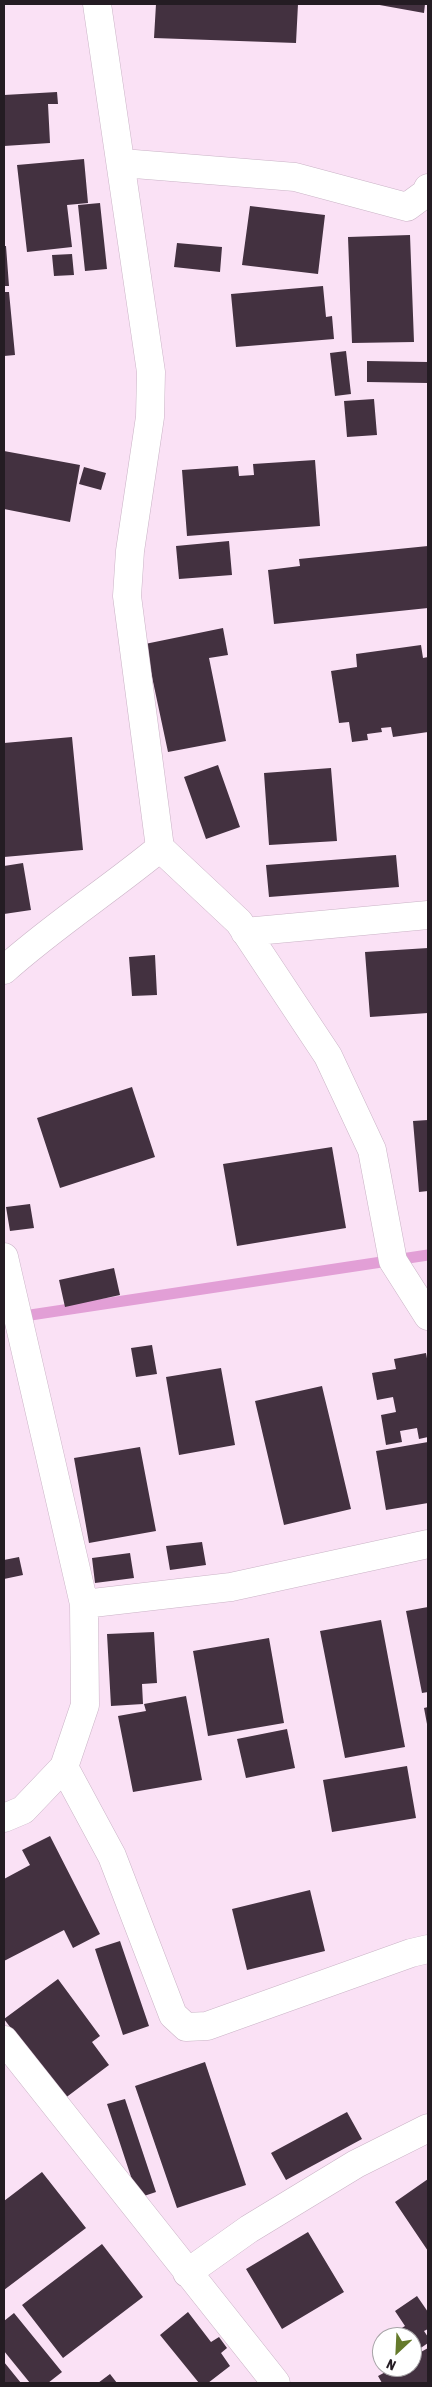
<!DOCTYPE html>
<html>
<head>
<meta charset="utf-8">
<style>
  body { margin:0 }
  #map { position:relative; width:432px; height:2387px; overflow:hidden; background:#fae1f5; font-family:"Asap Condensed",sans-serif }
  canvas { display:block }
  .frame { position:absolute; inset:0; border:5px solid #241c23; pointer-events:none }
  .north { position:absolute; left:372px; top:2327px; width:50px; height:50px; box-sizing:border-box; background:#fff; border:1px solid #a7a4a7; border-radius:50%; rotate:205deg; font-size:14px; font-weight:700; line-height:20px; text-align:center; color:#241c23 }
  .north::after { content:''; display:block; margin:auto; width:18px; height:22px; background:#657a2b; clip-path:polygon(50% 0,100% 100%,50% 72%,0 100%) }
</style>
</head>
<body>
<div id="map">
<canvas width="432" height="2387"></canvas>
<div class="frame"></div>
<div class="north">N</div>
</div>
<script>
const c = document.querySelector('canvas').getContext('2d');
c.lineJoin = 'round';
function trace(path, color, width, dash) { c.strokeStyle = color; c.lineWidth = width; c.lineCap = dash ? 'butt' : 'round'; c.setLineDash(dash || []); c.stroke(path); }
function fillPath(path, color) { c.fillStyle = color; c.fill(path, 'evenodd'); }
const stream = new Path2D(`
  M4,1319L428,1255`);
const building = new Path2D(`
  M156,4H298L296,43L154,38Z
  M374,4H425L424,13Z
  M57,92L58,104H48L50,143L4,146V95Z
  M84,159L88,203L67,205L72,247L27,252L17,165Z
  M100,203L107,269L85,271L78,205Z
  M250,206L325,215L318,274L242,265Z
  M410,235L414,342L352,343L348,237Z
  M177,243L222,247L220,272L174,267Z
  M4,246H6L9,286H4Z
  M72,254L74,275L54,276L52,255Z
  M323,286L326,317L332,316L334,339L236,347L231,294Z
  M4,292H9L15,355L4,356Z
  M346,351L351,394L335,396L330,353Z
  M367,361L428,362V383L367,382Z
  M374,399L377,435L347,437L344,401Z
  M4,451L80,465L70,522L4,509Z
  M315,460L320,526L187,536L182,470L238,466L239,476L254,475L253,464Z
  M84,467L106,473L101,490L79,484Z
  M229,541L232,575L179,579L176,546Z
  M428,546V608L274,624L268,570L300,566L299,559Z
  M223,628L228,655L209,658L226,741L168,752L145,644Z
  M421,645L423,658L428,657V732L393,737L391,727L381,728L382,732L367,734L368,740L352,742L349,722L339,723L331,671L357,667L356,654Z
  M72,737L83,850L4,857V743Z
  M218,765L240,827L206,839L184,777Z
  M331,768L337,841L269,845L264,773Z
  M396,855L399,887L269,897L266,865Z
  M23,863L31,910L4,914V866Z
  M428,948V1013L370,1017L365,952Z
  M155,955L157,995L132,996L129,957Z
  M132,1087L155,1157L60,1188L37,1118Z
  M428,1120V1191L419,1192L413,1121Z
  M332,1147L346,1228L237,1246L223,1164Z
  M30,1204L34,1228L10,1231L6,1207Z
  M114,1268L120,1295L65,1307L59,1280Z
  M152,1345L157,1374L136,1377L131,1348Z
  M426,1353L428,1364V1437L419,1439L417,1428L400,1431L402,1442L386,1445L381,1415L396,1412L393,1397L377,1400L372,1373L396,1369L394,1359Z
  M221,1368L235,1445L179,1455L166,1377Z
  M322,1386L351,1509L284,1525L255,1401Z
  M428,1442V1503L386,1510L376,1451Z
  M140,1447L156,1531L89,1543L74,1458Z
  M202,1542L206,1565L170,1570L166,1546Z
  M130,1553L134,1578L95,1583L92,1558Z
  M19,1557L23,1575L4,1579V1560Z
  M428,1607V1692L422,1693L406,1611Z
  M381,1620L405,1747L345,1758L320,1631Z
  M154,1632L157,1683L142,1684L143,1704L111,1706L107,1634Z
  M269,1638L284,1723L208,1736L193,1651Z
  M186,1696L202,1780L133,1792L118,1716L146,1711L144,1704Z
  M428,1707V1724H427L424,1708Z
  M287,1729L295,1768L246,1778L237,1739Z
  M407,1766L416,1818L332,1832L323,1780Z
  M50,1836L100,1934L73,1948L64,1930L4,1961V1879L30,1865L22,1850Z
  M310,1890L325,1951L247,1970L232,1909Z
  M120,1941L149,2026L123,2035L95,1949Z
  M58,1979L100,2036L92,2042L109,2065L64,2099L4,2019Z
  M205,2062L246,2185L177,2208L135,2086Z
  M125,2099L156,2192L138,2198L107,2104Z
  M347,2112L362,2139L286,2180L271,2153Z
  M42,2172L86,2228L4,2290V2201Z
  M428,2179V2251L395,2202Z
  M308,2232L344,2292L282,2329L246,2269Z
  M102,2244L143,2297L63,2358L22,2305Z
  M417,2296L428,2312V2329L424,2331L428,2337V2343L412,2354V2337H394L392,2334L405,2326L395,2311Z
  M188,2312L211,2342L219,2337L227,2348L221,2353L230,2366L208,2383H199L160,2335Z
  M14,2313L62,2372L48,2383H30L4,2351V2321Z
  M428,2348V2383H382L378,2376L395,2367H412V2357Z
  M4,2362L21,2383H4Z
  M110,2374L117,2383H98Z`);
const minor = new Path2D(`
  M122,163L295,177L407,207L426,193L428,188
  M160,848L239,922L328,1056L372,1150L393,1261L428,1316
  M245,932L428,915
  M4,970C53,926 109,890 160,848L127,596L130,551L150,417L151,372L97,4
  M4,1257L84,1604L85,1705L64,1767L23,1810L4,1818
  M84,1604L231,1587L428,1544
  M64,1767L112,1856L173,2015L186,2027L207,2026L411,1953L428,1949
  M4,2040L276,2383
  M187,2273L249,2229L356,2164L428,2128`);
trace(stream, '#e29fd6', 11);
fillPath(building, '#433140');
trace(minor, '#cab3c6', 29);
trace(minor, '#fff', 28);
</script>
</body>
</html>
